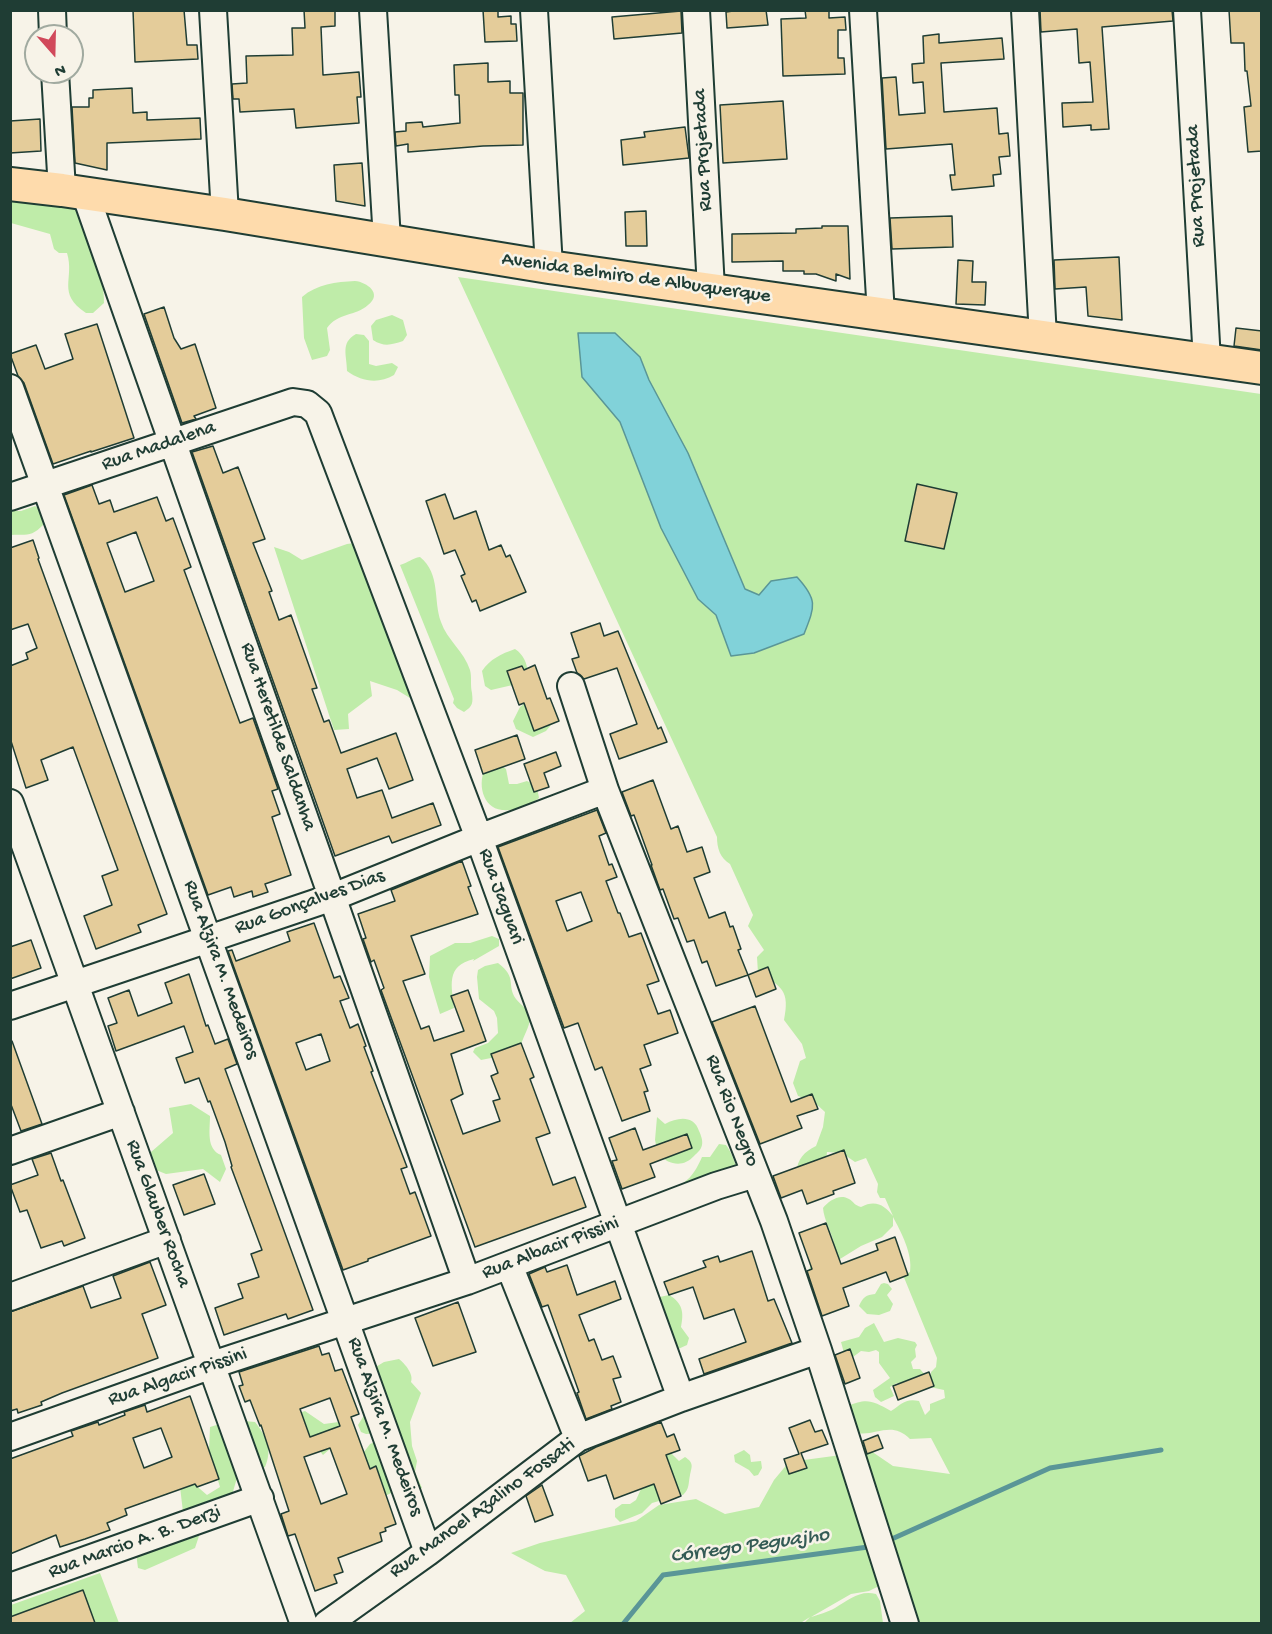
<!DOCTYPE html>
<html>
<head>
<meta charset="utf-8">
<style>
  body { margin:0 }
  #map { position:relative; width:1272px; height:1634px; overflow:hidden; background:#f7f3e8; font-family:"Gochi Hand",sans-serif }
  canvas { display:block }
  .frame { position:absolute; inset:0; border:12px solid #1f3d34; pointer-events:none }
  .north { position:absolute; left:24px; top:24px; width:60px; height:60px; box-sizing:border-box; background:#f7f3e8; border:2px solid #a1aaa0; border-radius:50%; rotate:160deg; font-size:16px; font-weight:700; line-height:24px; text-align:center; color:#1f3d34 }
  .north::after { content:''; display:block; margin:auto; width:21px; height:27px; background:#d1495b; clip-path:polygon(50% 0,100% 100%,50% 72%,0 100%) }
</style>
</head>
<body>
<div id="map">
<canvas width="1272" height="1634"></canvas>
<div class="frame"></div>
<div class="north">N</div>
</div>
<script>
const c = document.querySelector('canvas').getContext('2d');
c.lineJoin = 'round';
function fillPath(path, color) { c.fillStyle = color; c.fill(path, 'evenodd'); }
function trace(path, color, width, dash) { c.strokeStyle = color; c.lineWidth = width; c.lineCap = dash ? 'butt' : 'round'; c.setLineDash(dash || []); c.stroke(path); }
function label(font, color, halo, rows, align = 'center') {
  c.font = font + ' "Gochi Hand",sans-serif'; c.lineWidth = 5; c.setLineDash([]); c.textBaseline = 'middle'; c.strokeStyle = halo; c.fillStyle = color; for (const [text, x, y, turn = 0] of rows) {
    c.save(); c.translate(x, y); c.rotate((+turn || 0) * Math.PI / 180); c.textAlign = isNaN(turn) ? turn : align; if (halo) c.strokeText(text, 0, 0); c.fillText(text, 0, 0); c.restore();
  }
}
const green = new Path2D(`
  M11,191C24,194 59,199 70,204C87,213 106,285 104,303L93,313H86C56,293 75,279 67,253H59L54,249L50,234L11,223Z
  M458,277L1261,394V1623H915L899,1576L869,1591L851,1594L811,1617C818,1615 828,1612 835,1608C849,1600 859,1590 876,1594L880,1601L883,1623H804L810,1617L799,1624L570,1623L585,1611L566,1575L545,1571L511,1553L540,1543L636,1521L659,1505L696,1499L725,1514L759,1507L774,1480L789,1462L871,1451L893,1466L950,1474L931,1438L910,1439C890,1419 874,1439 853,1432L847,1406C867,1398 872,1400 891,1411C902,1404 905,1398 919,1401L925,1415L930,1410V1404L945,1398L944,1390L930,1387L931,1372L936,1367L937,1358L903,1275L910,1272C913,1254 901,1232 893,1217V1226L882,1237L861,1246L840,1259L834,1258L818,1285L810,1283C803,1264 821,1254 834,1243C831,1231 824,1220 823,1208C828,1201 840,1193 849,1199C854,1202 854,1205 861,1207C876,1199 885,1206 893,1216L885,1198H880L877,1192L878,1184L866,1158L855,1162L842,1153L827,1152L826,1160L796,1173C798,1158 804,1152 816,1146L823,1127L825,1112L813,1101L798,1096L793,1083L800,1061L806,1058L802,1044L784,1020C790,991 782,986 758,973L757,957L764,950L748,926L753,915L730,864C720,858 717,848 717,837Z
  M355,281C367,282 383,294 368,305C356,316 337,313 327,328L330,350L327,356L312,360L304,338L302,297C317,284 336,282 355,281Z
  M392,315L403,320L407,335L403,341C391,345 384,347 373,340L371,326L376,320Z
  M356,334L364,335L369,341V364L376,366L392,363L398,367L394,375C379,384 362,382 347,371C347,355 340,343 356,334Z
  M35,506L41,510L44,524C31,538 26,534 11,535V511H21Z
  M362,542L417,685L410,698L397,690L370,681L372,696L348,714L349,729L334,730L274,547L289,552L302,560L347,544Z
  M420,557C441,574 433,600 441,622C447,640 464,651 470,670C472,677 470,685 472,693C473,703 473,706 464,712L457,708L453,703L454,699L400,565C408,563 412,558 420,557Z
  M515,649C524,655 527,663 528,674L517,684L491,690L485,686L482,671C490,659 501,654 515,649Z
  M525,703L555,720L546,731L533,737L516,729L513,721L520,707Z
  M500,764L506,769L509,784H517L527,781C535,785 538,789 539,798C530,806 515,811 502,810C482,808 477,782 486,767Z
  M492,936L499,939V946L473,961L474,959C445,966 452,986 454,1008L440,1014L429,977L430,956L455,943H470Z
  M498,963C518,978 506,985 516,999C521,1005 529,1010 530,1018C530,1026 523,1037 521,1045L496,1057L481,1060L473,1052L475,1048L488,1043L498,1033L497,1018L494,1011L479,999L477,977L478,970L485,966Z
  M191,1104L210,1116C210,1130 206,1149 221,1155L226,1169L220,1182L203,1169L166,1174L151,1168V1152L173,1133L169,1108Z
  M657,1117L665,1124C678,1117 694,1115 699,1131C701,1135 703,1141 702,1145C701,1150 697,1153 694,1156C683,1168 669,1165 658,1154L655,1140Z
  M719,1144L726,1145C732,1153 735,1163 738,1172L668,1195L670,1188C687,1185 695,1173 702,1157H710Z
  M884,1283L888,1284L892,1289L887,1295L893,1304L890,1311L879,1315L867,1314L859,1306C863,1297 866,1295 875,1294L881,1284Z
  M669,1295C683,1303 684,1313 681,1327L689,1338L687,1345L676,1350L655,1298Z
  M874,1323L884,1342L898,1338L915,1342L917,1345L915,1349L916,1357L911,1362L913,1369H920L925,1375L903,1386L897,1383L890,1387L894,1396L881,1402L875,1397L873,1390L890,1378L879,1363V1352L876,1350L869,1352L861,1351L849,1360L827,1364L830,1356L841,1355L844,1353L841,1342L859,1337L865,1328Z
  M399,1359C405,1364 414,1374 411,1382L421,1393L410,1422L412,1446L417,1461L415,1472L422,1488L413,1493L399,1489L385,1496L358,1460L370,1444L382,1439L381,1433L366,1434L361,1432L358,1425L368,1409L374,1368L384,1362Z
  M305,1411L324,1424L346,1421L331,1448L323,1455L290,1416Z
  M233,1420L255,1422C266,1436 273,1449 265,1467L237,1478L229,1505L183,1512L178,1470L207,1495L220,1487L209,1451L210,1427Z
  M670,1447L672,1454L679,1461L685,1457C694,1463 692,1466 690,1475C688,1484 690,1488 683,1495L669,1491L659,1501L652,1503L642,1513L620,1522L615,1517V1509L622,1504H630L636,1500L641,1489Z
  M744,1450L750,1455L751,1462L761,1461L762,1468L758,1475L754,1476L749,1470L735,1462L734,1455Z
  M194,1527L200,1533L195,1548L145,1570L138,1568L136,1553Z
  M100,1573L119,1623L11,1624V1605Z`);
const water = new Path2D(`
  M578,333H615L640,357L649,380L688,453L745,589L759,595L771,581L797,577C818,600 815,606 804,634L754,653L731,656L716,615L698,599L661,528L620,422L582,377Z`);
const stream = new Path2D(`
  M894,1538L1050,1468L1161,1450
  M623,1624L663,1575L868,1547`);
const building = new Path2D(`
  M133,10H184L187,45H197L198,59L135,62Z
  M304,10H335V26L321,27L323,75L359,72L361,97H357L359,123L296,128L294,109L240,112L239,99H233L232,84L247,83L246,56L293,55L292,28H305Z
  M483,10H498V17L511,16V24H516L517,41L485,42Z
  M740,10H766L768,25L727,28L726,12Z
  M805,10H829V18L845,17L846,30H838V58H844L845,74L783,76L781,19L806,18Z
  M1040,10H1172L1173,21L1102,27L1109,129L1091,130V125L1063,127L1062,103L1093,102L1090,62L1079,63L1077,29L1041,32Z
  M1229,10H1262V151L1248,152L1244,107L1251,106L1247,71H1245L1244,43H1231Z
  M681,11L682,33L614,39L612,17Z
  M939,34V43L1002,38L1004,59L941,63L944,112L997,108L999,134L1008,133L1010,156L999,157L1001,174L993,175L994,186L952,190L950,175H955L952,144L886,149L882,78L896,77L899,115L925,113L923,82L913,83L912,64L924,63L923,36Z
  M488,63V82L510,81V93H523V145L483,146L408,152V144L396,146L395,132L406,131V123L422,122L423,127L460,123L459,95H455L454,65Z
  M132,88L133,113L147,112V120L200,118L201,139L107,143V170L75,163L72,107H89V98H93V90Z
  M783,101L787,159L723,163L720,105Z
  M40,119L41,151L10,153V121Z
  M685,127L689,158L623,165L621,140L645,137L644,132Z
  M362,163L365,206L336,201L334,165Z
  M646,211L647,246H626L625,212Z
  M952,216L953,247L892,249L890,218Z
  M822,226H848L850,279L836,274V281L816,274H804V271H783V261L732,262V234L796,233V229L822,228Z
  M1119,257L1122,320L1088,316L1086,287L1055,289L1054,260Z
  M958,260L973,261L972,282H986L985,305L956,304Z
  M164,307L174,338L181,349L195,344L216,408L194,416L196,419L182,423L144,314Z
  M97,324L134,438L91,452V451L53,464L24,383L18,376L10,354L36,345L45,369L73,359L65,334Z
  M1236,328L1262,331V350L1234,346Z
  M213,446L223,473L238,467L265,539L253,543L272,591L269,592L279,620L291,615L317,688L312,689L324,722L329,720L341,753L396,733L413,780L389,789L377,758L347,769L357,798L382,790L392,818L433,803L441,825L392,843L389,836L335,856L192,452Z
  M917,484L957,493L944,549L905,541Z
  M92,485L99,504L110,500L114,512L157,497L166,521L173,518L191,567L184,570L240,723L253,718L278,789L272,791L280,814L272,817L291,875L265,884L268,892L253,897L252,891L234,897L231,887L208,895L64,495ZM136,532L154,581L125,592L107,543Z
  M445,494L454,519L476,511L489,550L501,545L506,557L510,555L526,592L480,611L476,600L472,602L461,576L465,574L455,550L444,554L426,501Z
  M33,540L39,558L38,559L167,914L138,925L141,932L96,949L84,916L112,905L102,876L118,870L73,747L41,760L48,780L26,788L10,738V666L28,659L26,653L37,648L28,624L10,630V548Z
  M600,623L604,636L618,631L658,729L661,727L667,742L619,759L610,734L637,724L617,668L584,679L577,673L572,659L579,657L571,633Z
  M535,665L547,699L550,698L559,721L534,731L524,703L519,705L507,671L522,666L524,670Z
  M517,735L525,759L483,774L475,750Z
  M556,752L561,766L544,773L549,787L534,792L524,764Z
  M653,780L671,829L678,826L687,852L702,847L710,872L694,878L709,918L725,912L730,927L733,926L741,949L738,950L748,975L716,986L707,961L702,963L694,940L687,942L678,918L674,919L663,889L660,890L651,865H652L634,815L631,816L622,792Z
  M597,810L606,833L599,836L609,865L612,864L617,877L606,881L618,913H620L629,937L641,933L659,981L647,985L658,1014L670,1010L678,1033L644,1045L651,1065L640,1069L648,1091L644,1092L650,1111L622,1121L602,1067L595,1070L578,1023L564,1028L498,847ZM581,892L592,921L567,931L556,901Z
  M462,861L471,886L468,887L478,914L411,936L425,974L403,981L421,1029L429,1026L434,1041L464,1031L451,996L468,990L486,1041L451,1054L463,1094L451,1100L463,1134L500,1121L493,1101L500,1099L491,1076L498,1073L491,1054L521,1043L534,1077L530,1079L550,1133L536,1138L553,1185L575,1177L586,1207L475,1247L381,990L384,988L374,960L371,962L363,939L366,938L358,914L395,901L391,890Z
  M314,923L334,978L340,976L349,998L340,1001L350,1028L358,1024L366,1046L364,1047L373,1071L371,1072L407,1167L401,1169L410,1194L415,1192L431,1236L368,1259V1261L343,1270L228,951L232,950L236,961L290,941L287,932ZM321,1034L330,1061L306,1070L296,1043Z
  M31,940L41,968L10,979V947Z
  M768,967L776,989L756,997L748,975Z
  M189,974L206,1026L208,1025L215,1044L228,1039L237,1064L225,1069L313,1310L288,1319L286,1314L224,1335L215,1308L243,1298L238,1284L259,1277L251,1254L262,1250L231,1167L232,1166L225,1142L210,1101L208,1102L199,1078L185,1083L176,1058L193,1052L184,1026L116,1051L108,1026L117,1023L108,998L129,990L138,1016L172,1003L165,983Z
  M755,1006L791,1102L812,1094L818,1109L797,1116L802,1128L760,1144L712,1022Z
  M10,1041H12L42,1124L21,1131L10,1102Z
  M635,1128L643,1150L687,1134L692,1148L650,1164L655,1177L622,1189L612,1161L617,1160L609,1138Z
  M844,1150L855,1183L833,1191L834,1194L807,1204L802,1190L781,1198L773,1176Z
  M51,1153L61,1181L63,1180L85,1238L64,1246L62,1241L41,1248L27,1210L20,1212L10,1185L38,1175L32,1159Z
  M204,1174L215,1204L184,1215L173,1185Z
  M826,1223L841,1264L878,1250L876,1244L895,1237L908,1275L890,1282L886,1272L843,1288L849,1306L822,1316L807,1271L812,1269L799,1233Z
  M752,1251L768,1301L774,1299L792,1343L704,1374L699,1359L746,1342L734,1309L704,1319L693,1287L669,1295L664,1282L706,1267L703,1261L718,1256L720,1262Z
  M150,1262L166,1305L142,1314L158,1358L62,1393L41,1402L42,1405L18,1413L17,1409L10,1411V1312L83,1286L91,1308L121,1298L113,1276Z
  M567,1265L577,1295L615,1281L621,1299L579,1315L589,1341L594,1339L602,1360L613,1356L621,1377L613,1379L621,1402L611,1406L612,1409L586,1419L577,1393L579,1392L548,1305L542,1307L529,1274L545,1267L547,1272Z
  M458,1302L476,1352L433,1366L415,1318Z
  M319,1346L322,1355L329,1353L335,1371L342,1369L359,1414L351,1417L370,1469L376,1466L396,1524L385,1528L386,1531L380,1533L382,1541L380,1542L338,1558L343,1572L334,1575L337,1583L315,1591L295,1534L288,1536L281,1514L289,1511L261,1425L260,1426L250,1400L245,1402L239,1386L243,1385L239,1372ZM330,1398L340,1426L310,1437L300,1409ZM330,1448L347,1494L321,1504L304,1457Z
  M850,1349L860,1378L845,1384L835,1355Z
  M929,1372L934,1386L898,1400L893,1386Z
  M190,1396L219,1479L197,1487L195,1484L125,1509L127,1515L107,1523L110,1530L85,1539L60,1547L56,1535L10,1554V1459L73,1436L71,1431L98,1422L99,1425L125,1415L124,1412L145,1405L147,1412ZM161,1428L172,1457L144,1468L133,1438Z
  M810,1420L815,1432L822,1430L828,1444L801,1453L807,1468L789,1474L784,1459L799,1454L789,1428Z
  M661,1422L667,1437L674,1434L680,1450L666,1455L681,1496L661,1504L654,1484L614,1499L606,1475L588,1481L579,1456L596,1447Z
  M878,1435L883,1448L867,1454L863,1441Z
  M542,1485L553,1515L535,1522L526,1496Z
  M83,1590L95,1623H10V1617Z`);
const minor = new Path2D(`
  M52,10L53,36
  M213,10L225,214
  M373,10L387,240
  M534,10L549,267
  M696,10L711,289
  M863,10L881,315
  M1025,10L1043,337
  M1187,10L1207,361
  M55,72L62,190
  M85,193L467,1281
  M10,388L428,1552
  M10,497L293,402L307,404L318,413L479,838L681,1398
  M571,686L605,790L774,1221L818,1350L905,1624
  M10,803L304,1624
  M10,1006L333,897L479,838L605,790
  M10,1151L121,1112
  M509,1265L578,1438
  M10,1297L167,1240
  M10,1437L212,1365L467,1281L716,1186L755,1174
  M10,1587L260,1498
  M327,1624L428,1552L578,1438L681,1398L818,1350`);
const major = new Path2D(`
  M10,184L62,190L225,214L549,267L1262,368`);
const streetNames = [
  ["Rua Projetada",704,150,-93],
  ["Rua Projetada",1197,186,-93],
  ["Avenida Belmiro de Albuquerque",636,279,8],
  ["Rua Madalena",159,447,-19],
  ["Rua Heretilde Saldanha",277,737,71],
  ["Rua Jaguari",500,897,70],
  ["Rua Gonçalves Dias",310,903,-20],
  ["Rua Alzira M. Medeiros",220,970,70],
  ["Rua Rio Negro",731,1111,69],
  ["Rua Glauber Rocha",157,1214,70],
  ["Rua Albacir Pissini",551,1249,-21],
  ["Rua Algacir Pissini",178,1378,-19],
  ["Rua Alzira M. Medeiros",384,1427,70],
  ["Rua Manoel Azalino Fossati",483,1509,-36],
  ["Rua Marcio A. B. Derzi",135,1543,-20]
];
const waterNames = [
  ["Córrego Peguajho",750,1547,-8]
];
fillPath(green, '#bfeca9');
fillPath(water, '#81d2d9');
trace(water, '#5a9697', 1.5);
trace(stream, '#5a9697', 5);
fillPath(building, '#e4cc9a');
trace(building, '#1f3d34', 1.5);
trace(minor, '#1f3d34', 30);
trace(major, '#1f3d34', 36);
trace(minor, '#f7f3e8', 26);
trace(major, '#fedbac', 32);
label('20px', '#1f3d34', '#f7f3e8', streetNames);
label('italic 21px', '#335b55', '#f7f3e8', waterNames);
</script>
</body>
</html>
